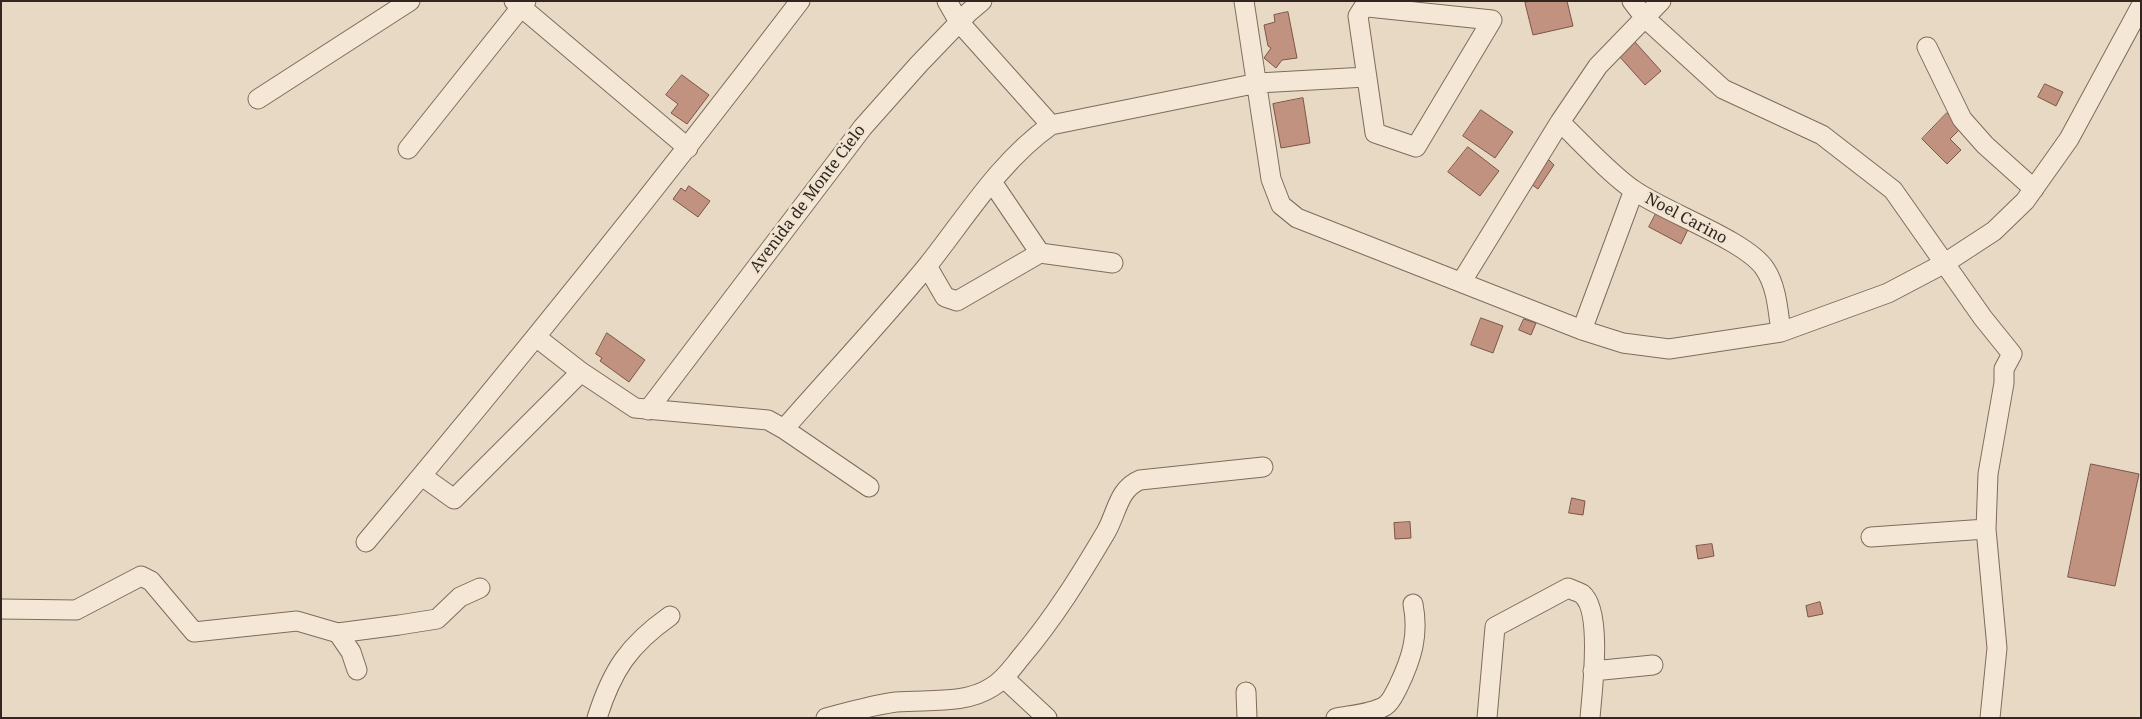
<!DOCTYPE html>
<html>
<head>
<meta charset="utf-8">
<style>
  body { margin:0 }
  #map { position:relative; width:2142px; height:719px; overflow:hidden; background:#e7d9c4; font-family:"Noto Serif",serif }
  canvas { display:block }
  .frame { position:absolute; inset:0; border:2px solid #32261f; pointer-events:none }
</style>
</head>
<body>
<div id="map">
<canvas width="2142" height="719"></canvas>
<div class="frame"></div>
</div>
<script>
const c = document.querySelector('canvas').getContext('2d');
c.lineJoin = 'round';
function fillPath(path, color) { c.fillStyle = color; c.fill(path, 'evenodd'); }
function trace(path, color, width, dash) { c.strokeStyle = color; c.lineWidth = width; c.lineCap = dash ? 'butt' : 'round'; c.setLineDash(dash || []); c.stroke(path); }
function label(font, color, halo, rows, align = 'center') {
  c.font = font + ' "Noto Serif",serif'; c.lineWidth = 5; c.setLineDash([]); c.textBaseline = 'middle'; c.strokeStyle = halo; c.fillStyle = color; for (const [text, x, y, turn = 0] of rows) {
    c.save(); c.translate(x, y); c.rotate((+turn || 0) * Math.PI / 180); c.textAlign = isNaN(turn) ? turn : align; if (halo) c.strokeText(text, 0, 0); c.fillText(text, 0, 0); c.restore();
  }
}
const building = new Path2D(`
  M1530,1H1567L1573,26L1533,35L1525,3Z
  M1288,12L1297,58L1282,60L1276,68L1264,58L1271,48L1268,46L1264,25L1275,22L1274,15Z
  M1635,42L1661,71L1645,85L1619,56Z
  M682,75L709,95L687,124L671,113L678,104L666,95Z
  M2045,84L2063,92L2056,106L2038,97Z
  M1303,98L1310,143L1281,148L1273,104Z
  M1481,110L1513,132L1495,158L1463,136Z
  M1947,113L1962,127L1950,139L1961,150L1947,164L1922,139Z
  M1468,147L1499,171L1480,196L1448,172Z
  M1549,160L1554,165L1538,189L1531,184Z
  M689,186L710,201L698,217L673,199L681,188L685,191Z
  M1659,208L1690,225L1681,244L1649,227Z
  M1481,318L1503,326L1493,353L1471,345Z
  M1524,319L1536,323L1531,335L1519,330Z
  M607,333L645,360L629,382L600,361L602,358L596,354Z
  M2091,464L2139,474L2115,586L2068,577Z
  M1572,498L1585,501L1583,515L1569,513Z
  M1410,522L1411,538L1395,539L1394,523Z
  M1712,544L1714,556L1698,559L1696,546Z
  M1820,602L1823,614L1808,617L1806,606Z`);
const minor = new Path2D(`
  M514,1L688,148
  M947,1L959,22L1051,125
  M1244,1L1271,179L1281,205L1297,218L1582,330L1623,343L1669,349L1781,332L1888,293L1945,263L1994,231L2025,201L2069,139L2141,6
  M1632,1L1645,18L1723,89L1822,135L1893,190L1983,318L2012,354L2004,369V383L1988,474L1986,529L1997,648L1990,718
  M1368,7L1492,20L1416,147L1375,133L1358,16L1363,8Z
  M1927,47L1962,119L1985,145L2034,189
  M258,99L410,1
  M1560,122C1582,143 1611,175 1635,191C1667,213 1747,241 1765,269C1777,287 1778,311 1781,332
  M408,149L526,1
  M992,182L1040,253
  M927,266L945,297L957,301L1040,253L1113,263
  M1462,281L1560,122L1598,66L1661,1
  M1582,330L1634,190
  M536,337L581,372L635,408L768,420L784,429L869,487
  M648,410L863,127L919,64L969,12L982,1
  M784,429C832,374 882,321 928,265C966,217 1000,161 1051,125L1258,83L1366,77
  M422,476L454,499L581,372
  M1871,537L1986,529
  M366,542C515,365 660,185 800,1
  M1,609L76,610L141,576L151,581L194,632L297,621L338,633L399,625L437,619L460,597L480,588
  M338,633L351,652L357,670
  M1593,671L1653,665
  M1004,678L1047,718
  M1246,692L1247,718
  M597,718C612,670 629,645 670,616
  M826,718C849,712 873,705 896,702C928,699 964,705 992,687C1004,680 1012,668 1021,657C1054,618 1080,576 1106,532C1117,513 1118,489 1140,480L1263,467
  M1336,718C1351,715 1372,714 1385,706C1392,701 1394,694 1398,687C1412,658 1419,635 1413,604
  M1487,718L1495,627L1568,588C1572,590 1579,592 1582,594C1603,611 1592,692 1590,718`);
const streetNames = [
  ["Avenida de Monte Cielo",808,199,-53],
  ["Noel Carino",1686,219,28]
];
fillPath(building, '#c1927f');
trace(building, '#7c5546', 1);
trace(minor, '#806b5d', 21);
trace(minor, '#f4e7d6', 19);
label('16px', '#32261f', '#f0e4d2', streetNames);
</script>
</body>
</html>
